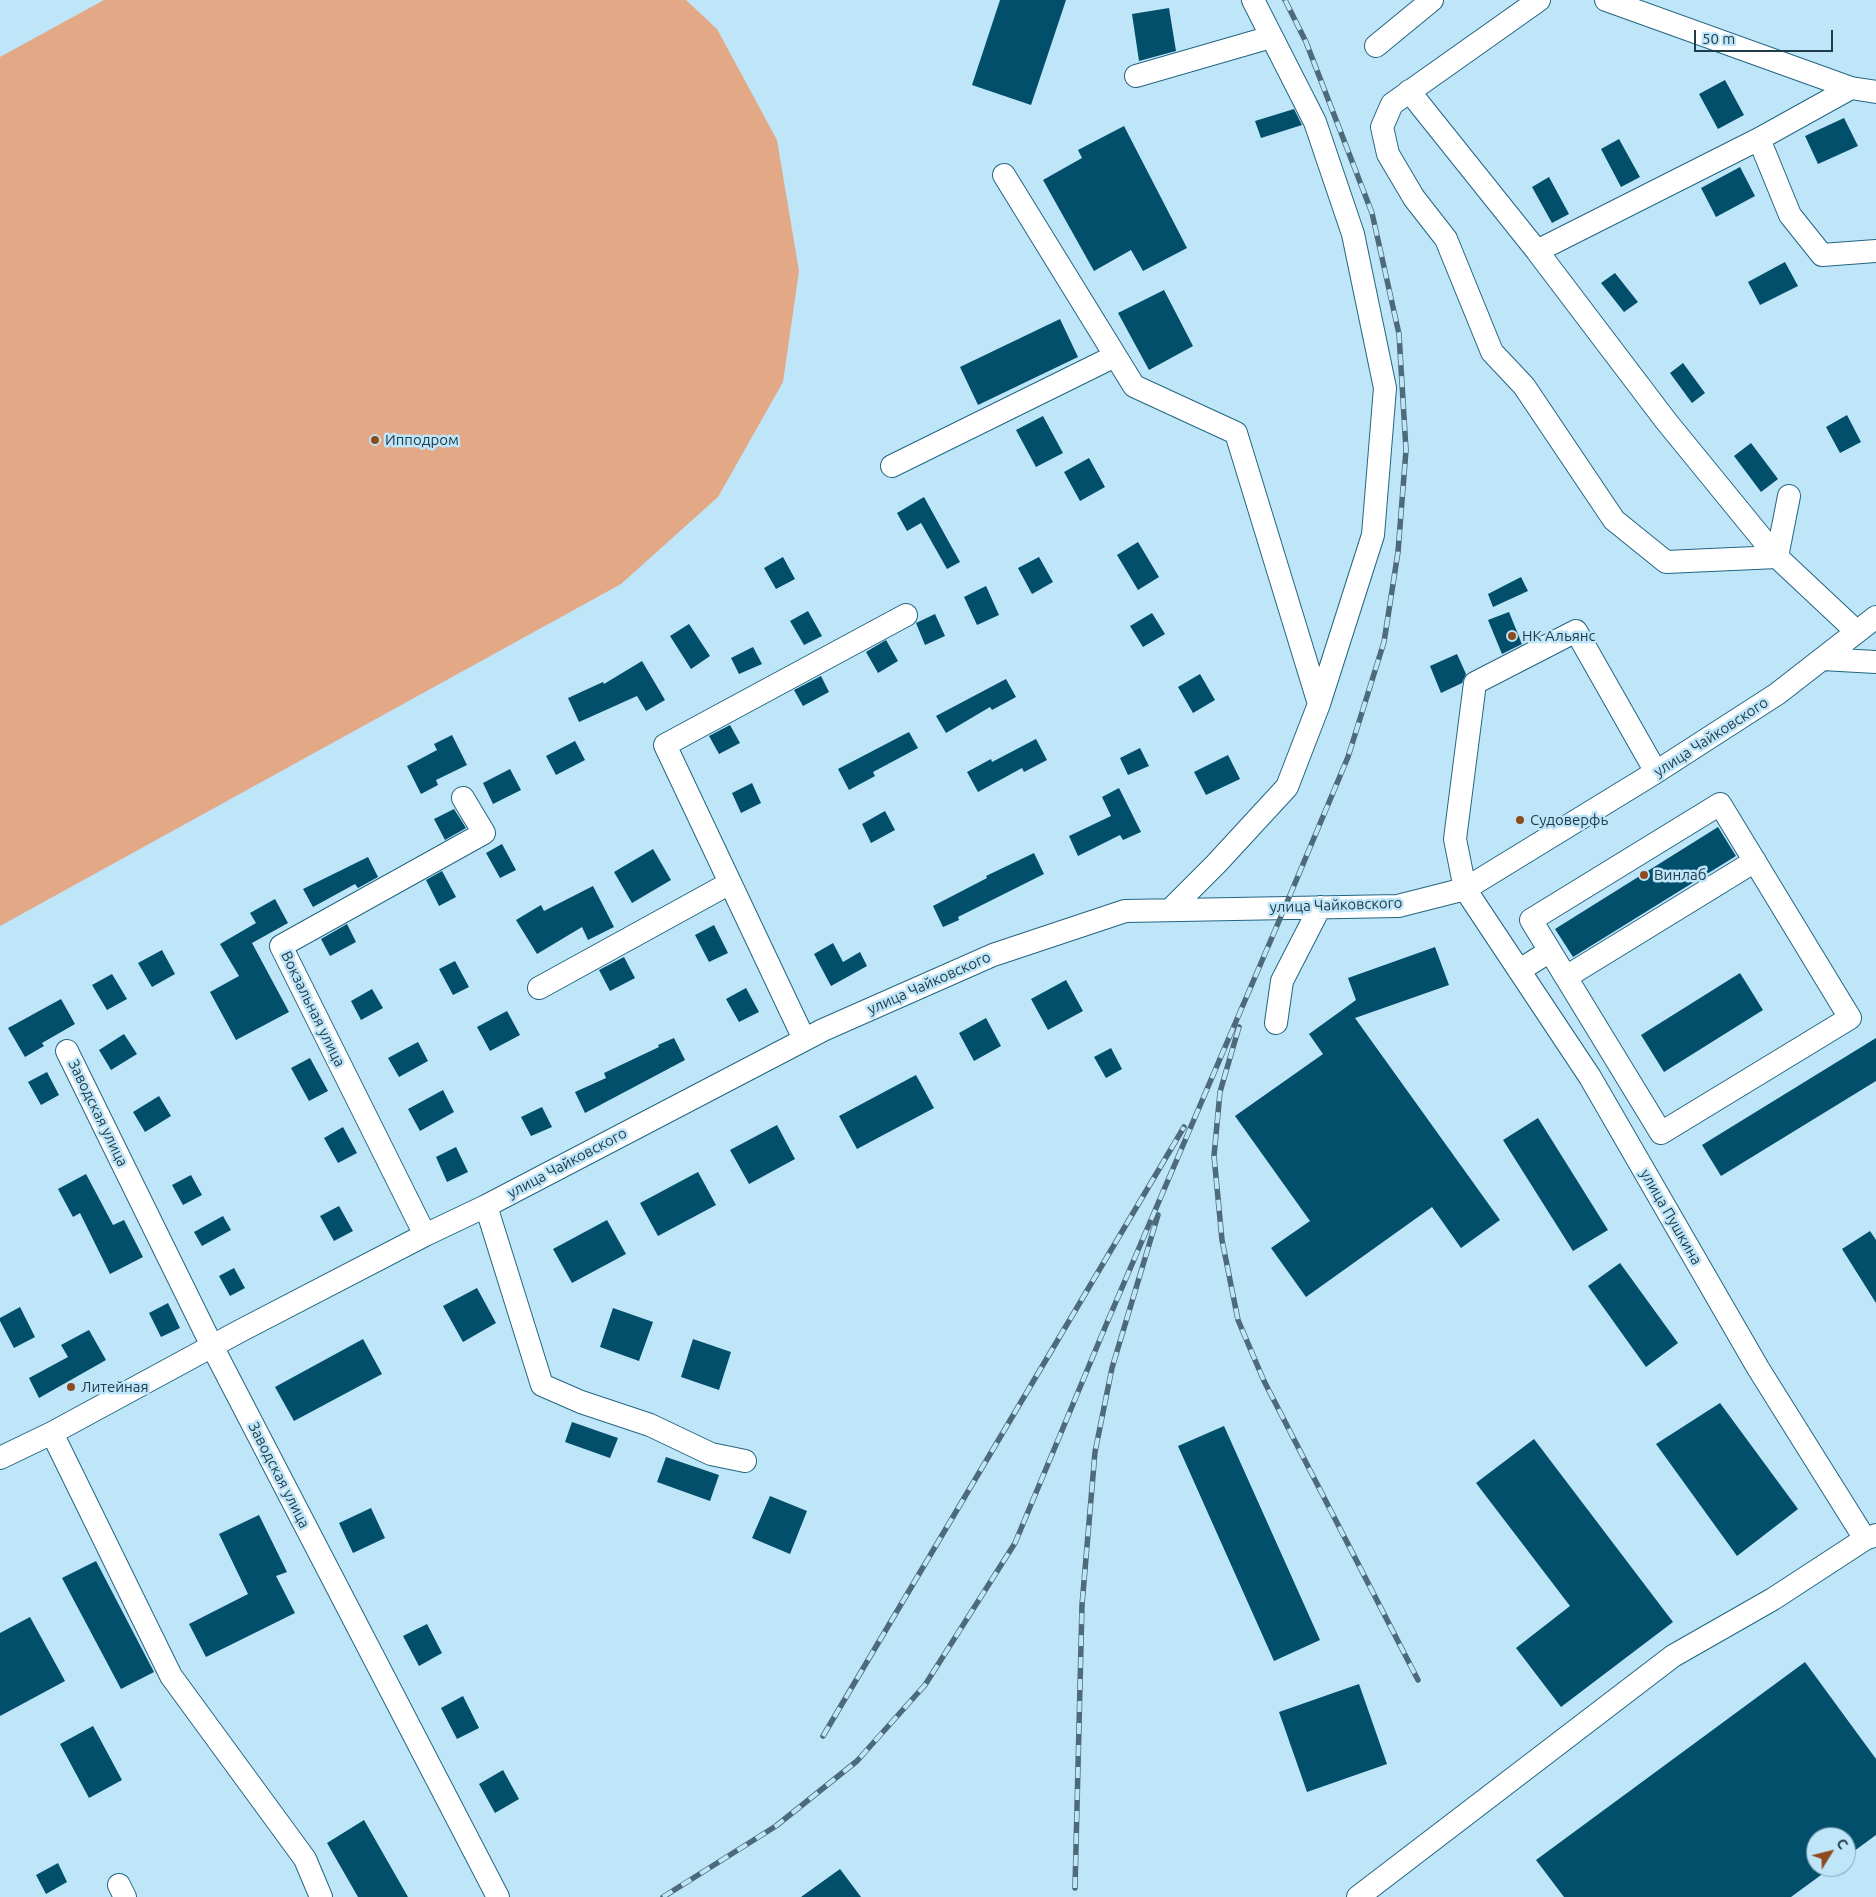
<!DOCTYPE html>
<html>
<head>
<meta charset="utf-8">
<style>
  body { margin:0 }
  #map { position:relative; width:1876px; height:1897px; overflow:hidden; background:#bfe5f9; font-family:Ubuntu,sans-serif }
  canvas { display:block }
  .north { position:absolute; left:1806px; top:1827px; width:50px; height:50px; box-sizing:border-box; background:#bfe5f9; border:1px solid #80a1b3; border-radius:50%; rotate:54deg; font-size:14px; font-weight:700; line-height:20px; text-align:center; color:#213c49 }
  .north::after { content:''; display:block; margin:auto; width:18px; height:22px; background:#8e4b1d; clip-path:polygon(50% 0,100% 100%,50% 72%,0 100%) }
  .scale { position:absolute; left:1694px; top:30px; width:139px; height:22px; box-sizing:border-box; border:2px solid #213c49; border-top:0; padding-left:6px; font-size:15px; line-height:18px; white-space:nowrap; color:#213c49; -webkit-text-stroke:4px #bfe5f9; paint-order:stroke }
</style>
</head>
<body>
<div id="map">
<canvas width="1876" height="1897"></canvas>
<div class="north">С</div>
<div class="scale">50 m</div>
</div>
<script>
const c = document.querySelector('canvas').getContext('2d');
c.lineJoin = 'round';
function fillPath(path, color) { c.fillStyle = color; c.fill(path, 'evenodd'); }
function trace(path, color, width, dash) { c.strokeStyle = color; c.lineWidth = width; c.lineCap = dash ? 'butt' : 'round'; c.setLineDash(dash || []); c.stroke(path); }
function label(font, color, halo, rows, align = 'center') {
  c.font = font + ' Ubuntu,sans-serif'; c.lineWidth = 5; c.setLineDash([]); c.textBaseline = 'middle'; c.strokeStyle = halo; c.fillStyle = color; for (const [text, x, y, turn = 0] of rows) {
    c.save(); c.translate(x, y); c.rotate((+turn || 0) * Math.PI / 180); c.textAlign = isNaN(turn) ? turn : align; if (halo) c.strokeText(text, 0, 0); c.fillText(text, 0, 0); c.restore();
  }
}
const green = new Path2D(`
  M104,0H686L717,29L777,140L799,271L783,382L718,497L621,584L0,926V57Z`);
const building = new Path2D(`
  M1000,0H1066L1031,105L972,85Z
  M1169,8L1176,51L1139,61L1132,14Z
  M1725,80L1744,115L1718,129L1699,94Z
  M1294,109L1302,125L1261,138L1255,121Z
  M1844,118L1858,146L1818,164L1805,136Z
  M1124,126L1187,248L1143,271L1131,250L1094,271L1043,180L1082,158L1078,150Z
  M1619,139L1640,177L1621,187L1601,149Z
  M1740,167L1755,196L1716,217L1701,188Z
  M1549,177L1569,214L1552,223L1532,187Z
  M1785,262L1798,286L1760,305L1748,282Z
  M1615,273L1638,302L1624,312L1601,283Z
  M1164,290L1193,346L1149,370L1118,313Z
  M1060,319L1078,357L978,405L960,367Z
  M1683,363L1705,393L1692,403L1670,373Z
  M1847,415L1861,442L1840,453L1826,427Z
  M1043,416L1063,453L1036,467L1016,430Z
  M1751,443L1778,479L1761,492L1734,456Z
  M1089,458L1105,487L1080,501L1064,472Z
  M924,497L960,562L947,569L921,523L907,531L897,513Z
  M1138,542L1159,577L1138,590L1117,555Z
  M783,557L795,579L776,589L764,568Z
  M1039,557L1053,582L1032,594L1018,568Z
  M1521,577L1528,591L1493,607L1488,594Z
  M986,586L999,615L977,625L964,597Z
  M808,611L822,636L804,645L790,621Z
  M1509,612L1522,644L1502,654L1488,620Z
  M1152,613L1165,634L1143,647L1130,626Z
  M935,614L945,636L925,645L916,623Z
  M689,624L710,656L691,669L670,636Z
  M886,640L898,661L878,673L866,652Z
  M753,647L762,664L739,674L731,658Z
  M1457,654L1466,674L1462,683L1441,693L1430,666Z
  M642,661L665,700L646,711L637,696L579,722L568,698L603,682L604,684Z
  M1200,674L1215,700L1193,713L1178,687Z
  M821,676L829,692L803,706L794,690Z
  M1006,679L1016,697L992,710L990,707L946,733L936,716Z
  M730,725L740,743L719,754L709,736Z
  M909,732L918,748L873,772L875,776L849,790L838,769Z
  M452,735L467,765L436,780L438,785L421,794L407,766L437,750L434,744Z
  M1036,739L1047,760L1024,772L1022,768L978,792L967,772L991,759L992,762Z
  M575,741L585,760L556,775L546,756Z
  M1140,748L1149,766L1128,775L1120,758Z
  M1228,755L1240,779L1206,795L1194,772Z
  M510,769L521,790L493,804L483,783Z
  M752,783L761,803L741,813L732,793Z
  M1119,788L1141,832L1123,840L1120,835L1078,856L1069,836L1111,816L1102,797Z
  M454,809L466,828L445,840L434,819Z
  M885,811L895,830L871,843L862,824Z
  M1718,827L1736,856L1573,957L1555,929Z
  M502,844L516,870L500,878L486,853Z
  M653,849L671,880L632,903L614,872Z
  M1034,853L1044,874L958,917L959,920L943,927L933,906L987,878L986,876Z
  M368,857L378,877L358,888L355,884L313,907L303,889Z
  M442,871L456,897L439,906L426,880Z
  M593,886L614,927L588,940L582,927L537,954L516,920L541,905L544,911Z
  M275,899L288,923L252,943L289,1012L236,1040L210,992L239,976L220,944L256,923L250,913Z
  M347,924L356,942L330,956L321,939Z
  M714,925L728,953L709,962L695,935Z
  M833,943L843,962L860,952L867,966L831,986L814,954Z
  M1435,947L1449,985L1355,1018L1500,1220L1461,1248L1432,1207L1306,1297L1271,1248L1310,1221L1235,1116L1323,1054L1309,1034L1356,1000L1348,978Z
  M162,950L175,974L152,987L138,963Z
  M624,957L635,978L610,991L599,970Z
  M455,961L469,987L453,995L439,969Z
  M1740,973L1763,1010L1664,1072L1641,1035Z
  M112,974L127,999L107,1010L92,985Z
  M1066,980L1083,1011L1048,1030L1031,999Z
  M746,988L759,1012L739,1022L726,999Z
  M372,989L383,1008L361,1020L351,1001Z
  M61,999L75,1024L42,1043L44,1046L25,1057L8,1028Z
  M507,1011L520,1035L490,1051L477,1027Z
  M986,1018L1001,1046L974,1061L959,1033Z
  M124,1034L137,1054L111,1070L99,1050Z
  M674,1038L685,1060L585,1113L575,1092L606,1078L604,1073L659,1047L658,1045Z
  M1876,1038V1081L1721,1176L1702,1145Z
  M418,1042L428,1061L399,1077L388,1058Z
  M1111,1048L1122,1069L1106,1078L1094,1057Z
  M310,1058L328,1091L309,1101L291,1068Z
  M47,1072L59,1095L41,1105L28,1082Z
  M916,1075L934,1108L857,1149L839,1116Z
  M443,1090L454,1112L420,1131L408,1109Z
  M159,1096L171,1116L145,1132L133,1112Z
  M542,1107L552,1127L531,1136L521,1117Z
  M1538,1118L1608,1230L1573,1251L1503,1140Z
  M777,1125L795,1159L749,1184L730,1150Z
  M343,1127L357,1153L338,1163L324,1138Z
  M456,1147L468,1172L447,1182L436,1157Z
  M698,1172L716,1205L658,1236L640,1203Z
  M86,1174L113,1225L124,1220L143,1257L110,1274L80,1213L73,1217L58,1189Z
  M191,1175L202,1195L183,1205L172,1185Z
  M339,1206L353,1231L334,1241L320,1216Z
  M223,1216L231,1230L202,1246L194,1232Z
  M607,1220L626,1254L572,1283L553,1249Z
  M1870,1231L1876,1240V1303L1842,1249Z
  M1620,1263L1678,1343L1646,1367L1588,1286Z
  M234,1268L245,1288L230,1296L219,1276Z
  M477,1288L496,1323L463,1342L443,1306Z
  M168,1303L180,1328L161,1337L149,1313Z
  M20,1307L35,1337L14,1348L0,1321V1318Z
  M613,1308L653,1322L639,1361L600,1347Z
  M89,1330L106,1360L39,1398L29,1378L68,1357L61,1345Z
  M363,1339L382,1374L294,1421L275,1387Z
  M693,1339L731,1352L719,1390L681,1377Z
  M1720,1403L1798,1509L1737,1556L1656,1444Z
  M572,1422L618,1438L610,1458L565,1442Z
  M1224,1426L1320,1640L1274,1661L1178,1446Z
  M1534,1439L1673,1622L1561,1707L1516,1648L1570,1606L1476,1483Z
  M666,1457L719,1475L710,1501L657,1482Z
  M770,1496L807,1511L790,1554L752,1538Z
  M371,1508L385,1538L353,1553L339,1523Z
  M259,1515L287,1572L276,1576L295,1613L206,1657L189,1624L248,1594L219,1534Z
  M96,1561L154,1672L121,1689L62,1578Z
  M30,1617L65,1681L0,1716V1633Z
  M427,1624L442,1653L419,1666L403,1636Z
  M1805,1662L1876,1759V1835L1846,1857V1837H1816V1867H1832L1791,1897H1564L1536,1860Z
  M1359,1684L1387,1764L1307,1792L1279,1712Z
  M463,1696L479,1728L457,1739L441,1708Z
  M93,1726L122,1780L89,1798L60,1744Z
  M503,1770L519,1799L495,1813L479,1784Z
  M364,1820L408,1897H358L327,1843Z
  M58,1863L67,1882L46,1894L36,1875Z
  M840,1869L861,1897H801Z`);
const minor = new Path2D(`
  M1539,0L1392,104L1382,127L1388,154L1414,198L1446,239L1492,352L1524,386L1614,520L1666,562L1777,557L1789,496
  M1606,0L1851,88
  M1376,46L1432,0
  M1136,76L1271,37
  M1409,91L1537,251
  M1759,139L1790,215L1822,255L1876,251
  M1004,175L1134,386L1236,433L1319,704
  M892,466L1115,356
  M1857,632L1777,557L1666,421L1537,251L1759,139L1851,88L1876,92
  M1822,659L1876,662
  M1656,772L1576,631L1475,683L1455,839L1465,889L1590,1077L1758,1368L1865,1539L1876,1535
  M1170,910L1216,864L1287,787L1319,704L1373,535L1385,388L1353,234L1315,122L1253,0
  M1520,970L1550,951L1661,1133L1850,1018L1720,804L1531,920L1550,951
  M1566,977L1755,861
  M539,988L730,883
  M1276,1023L1282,981L1320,907
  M804,1039L665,745L906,615
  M67,1051L212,1346L498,1897
  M486,1206L542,1385L581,1402L650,1425L711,1454L745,1461
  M425,1235L281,946L484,833L463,798
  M52,1433L171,1676L305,1859L321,1897
  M0,1458L52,1433L240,1331L425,1235L486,1206L823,1030L993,955L1125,911L1398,906L1465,889L1656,772L1777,694L1876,617
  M119,1885L125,1897
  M1358,1897L1673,1656L1773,1599L1865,1539`);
const rail = new Path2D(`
  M1239,1027L1220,1092L1214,1156L1222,1240L1238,1320L1264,1381L1418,1680
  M823,1736L1184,1127
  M1075,1888L1082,1605L1095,1452L1112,1368L1158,1215
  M663,1897L776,1826L857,1761L925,1685L1015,1543L1106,1325L1285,907L1348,757L1384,642L1398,552L1406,450L1399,334L1372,213L1306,42L1285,0`);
const markers = [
  [375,440,5,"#8e4b1d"],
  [1512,636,5,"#8e4b1d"],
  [1520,820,5,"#8e4b1d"],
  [1644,875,5,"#8e4b1d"],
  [71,1387,5,"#8e4b1d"]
];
const poiNames = [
  ["Ипподром",385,440],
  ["НК Альянс",1522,636],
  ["Судоверфь",1530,820],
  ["Винлаб",1654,875],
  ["Литейная",81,1387]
];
const streetNames = [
  ["улица Чайковского",1711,737,-33],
  ["улица Чайковского",1336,905,-2],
  ["улица Чайковского",929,983,-24],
  ["Вокзальная улица",313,1009,64],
  ["Заводская улица",98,1113,64],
  ["улица Чайковского",567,1163,-28],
  ["улица Пушкина",1671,1217,60],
  ["Заводская улица",279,1475,63]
];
fillPath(green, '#e3a886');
fillPath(building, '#014f6b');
trace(minor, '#236583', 24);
trace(minor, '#fff', 22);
trace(rail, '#4c6a79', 5.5);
trace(rail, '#bfe5f9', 4, [11]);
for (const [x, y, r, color] of markers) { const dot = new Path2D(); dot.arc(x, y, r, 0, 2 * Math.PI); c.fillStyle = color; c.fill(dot); trace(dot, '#bfe5f9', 2); }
label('15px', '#213c49', '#bfe5f9', poiNames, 'left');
label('15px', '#213c49', '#bfe5f9', streetNames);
</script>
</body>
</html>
